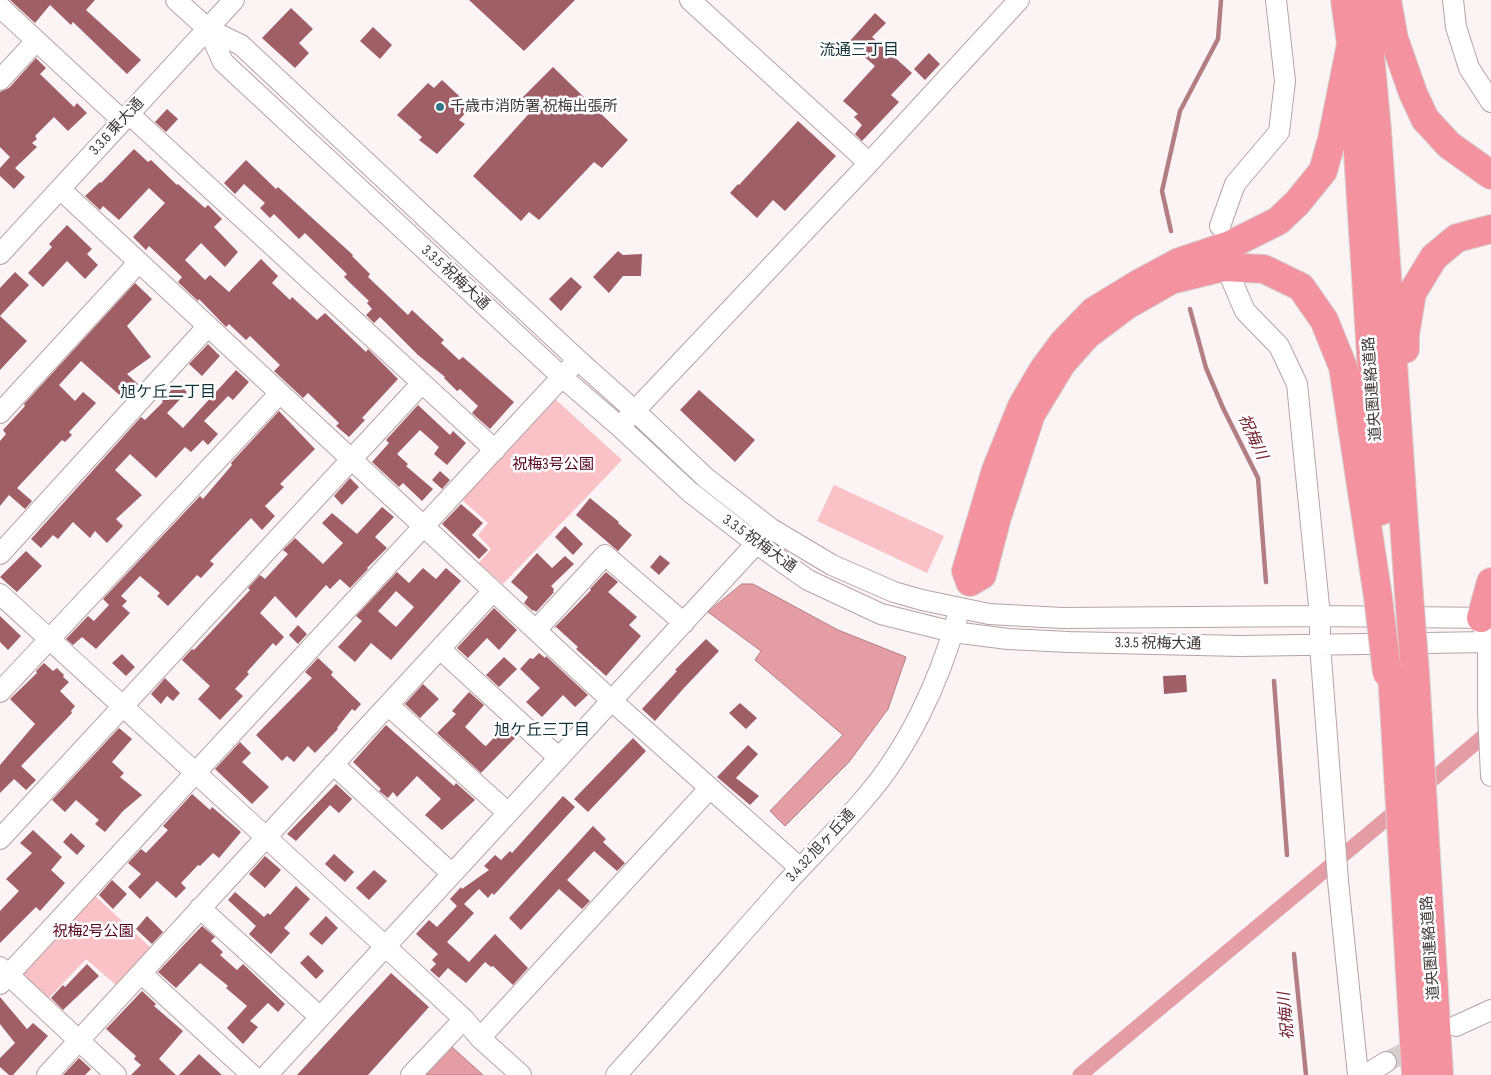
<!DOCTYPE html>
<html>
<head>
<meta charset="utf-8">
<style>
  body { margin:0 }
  canvas { display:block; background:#fcf4f4 }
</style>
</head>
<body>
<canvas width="1491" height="1075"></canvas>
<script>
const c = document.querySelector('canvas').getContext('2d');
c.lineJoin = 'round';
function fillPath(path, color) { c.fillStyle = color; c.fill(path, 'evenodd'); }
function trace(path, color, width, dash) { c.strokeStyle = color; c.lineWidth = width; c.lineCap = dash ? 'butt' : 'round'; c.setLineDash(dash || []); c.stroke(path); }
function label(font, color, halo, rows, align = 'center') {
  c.font = font + ' "Sofia Sans Condensed","Noto Sans JP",sans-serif'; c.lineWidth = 5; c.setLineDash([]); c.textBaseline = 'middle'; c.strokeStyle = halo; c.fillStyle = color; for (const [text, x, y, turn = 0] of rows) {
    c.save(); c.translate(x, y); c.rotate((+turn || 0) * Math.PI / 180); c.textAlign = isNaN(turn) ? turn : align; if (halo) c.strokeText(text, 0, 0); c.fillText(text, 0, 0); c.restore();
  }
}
const green = new Path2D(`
  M554,398L622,460L503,584L479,563L491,549L478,535L488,523L459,497Z
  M834,485L944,536L927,573L817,521Z
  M91,892L151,948L116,985L86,959L48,999L19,973Z`);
const water = new Path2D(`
  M742,584H753L838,630L906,657L888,709L849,762L785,826L770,811L843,735L755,660L761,651L708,612Z
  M452,1047L483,1075H425Z`);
const stream = new Path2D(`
  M1171,231L1162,191L1180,111L1218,39L1221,0
  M1190,309L1206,368L1223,408L1258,478L1266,582
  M1274,681L1287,855
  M1294,954L1306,1075`);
const canal = new Path2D(`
  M1420,790L1491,730
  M1080,1075L1403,805`);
const building = new Path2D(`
  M10,0H95L86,10L141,60L127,74L73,22L71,25L50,5L35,23Z
  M469,0H575L524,51Z
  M291,8L313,29L299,43L309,53L295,68L262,38Z
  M875,13L886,23L872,37L912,73L891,95L899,102L862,141L855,134L862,125L854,117L858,114L843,101L875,66L848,43Z
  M373,27L392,45L380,59L360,41Z
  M929,53L940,64L925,80L914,69Z
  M36,58L46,68L40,74L74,107L77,103L87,113L68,131L54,117L35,136L37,139L32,143L37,147L15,168L25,177L14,189L0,176V168L10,157L0,147V92L9,88Z
  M553,67L628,140L602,168L594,162L539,220L529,212L521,221L473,176L534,108L523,97Z
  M442,80L471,107L459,120L465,124L437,154L419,140L422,137L397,115L428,83L434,88Z
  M167,109L178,119L166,132L155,122Z
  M798,121L836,156L785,211L773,200L757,218L730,193L738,184L739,185Z
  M134,149L148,162L151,160L177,185L178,184L205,208L208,205L222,219L214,227L238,252L225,267L201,243L185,260L205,280L210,275L229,292L261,259L278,276L272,283L290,300L292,297L317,320L325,313L366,352L368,349L398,379L362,418L365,420L349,437L336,426L339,423L308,393L303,398L274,371L280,365L250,336L246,340L229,324L226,327L199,299L198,301L178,282L182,277L149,246L146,250L133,237L165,203L149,188L119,220L103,206L100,210L85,196L100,182L101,183Z
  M246,160L276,189L278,187L353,255L352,256L370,274L368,277L408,315L412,310L444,340L441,343L459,360L463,357L514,402L490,429L472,413L478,406L460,389L457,391L444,378L445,377L418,355L380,317L374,323L366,315L372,309L367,303L369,301L344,277L347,274L305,233L299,239L274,214L270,218L260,208L265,203L244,184L235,194L224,183Z
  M67,225L92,249L87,254L98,265L85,279L67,261L43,287L28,273L52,247L49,244Z
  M618,251L623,255L642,254L641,276H623L609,293L593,277Z
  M15,272L29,285L0,316V288Z
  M571,277L582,287L561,311L549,299Z
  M135,283L152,299L127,326L151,357L127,374L138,384L124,399L81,361L59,385L75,401L83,392L96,403L69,432L72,435L65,442L62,440L17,488L32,501L25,509L9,495L0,506V441L6,434L3,430L25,406L24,404Z
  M0,316L27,341L0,370Z
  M208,344L220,356L202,376L189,364Z
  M236,370L249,382L233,400L228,396L204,421L218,434L208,445L203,440L191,452L185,447L156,478L130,454L115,470L142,495L116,519L123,526L107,543L95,531L90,538L73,522L58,539L53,535L41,548L31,539L141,417L145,420L163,402L162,401L173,388L175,390L180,385L187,392L167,413L183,428Z
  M699,390L755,440L735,462L680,410Z
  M418,405L450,435L453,431L466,443L447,465L434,454L439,447L420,430L397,454L408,464L406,466L433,489L422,501L403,483L399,487L372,462L389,443L386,440Z
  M279,411L315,449L280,484L284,487L265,506L275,516L262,530L251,518L210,561L214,564L201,578L197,575L168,606L157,596L160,593L140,576L121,596L127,601L122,606L130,613L96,649L82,637L73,645L66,639L88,616L94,621L109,605L103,599L200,496L203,499L232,465L231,463Z
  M440,471L450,480L442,489L432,480Z
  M350,478L359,487L342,505L334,496Z
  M590,498L619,522L618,523L632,535L618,551L576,515Z
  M461,504L483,523L472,535L488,550L479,559L442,524Z
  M382,507L394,517L375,537L387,548L367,568L368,569L350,588L340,579L330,589L326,585L296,618L275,596L260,613L284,637L276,646L273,643L247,672L249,674L235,689L243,696L220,720L198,699L210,686L182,660L192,649L194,650L250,590L248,588L260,575L265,579L288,554L283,550L295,538L323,564L343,543L322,523L332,513L357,534Z
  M565,526L583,544L573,555L555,537Z
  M26,551L42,566L17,592L0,577Z
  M537,553L552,568L565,556L574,564L551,586L554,589L553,591L554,592L536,612L534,610L533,611L524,603L528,597L511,582Z
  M660,555L670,563L659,575L650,567Z
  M423,568L436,579L446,568L461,581L391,660L371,643L355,662L338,647L362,621L356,616L397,572L409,583ZM396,591L414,607L396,627L378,611Z
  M606,572L618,582L608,592L637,617L629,625L641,636L606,676L576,649L578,647L556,627L554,628L591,590L590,589Z
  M494,608L517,630L499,650L487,638L468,658L457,648Z
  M0,616L21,636L8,650L0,642Z
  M298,625L307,634L298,644L289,635Z
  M706,639L719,651L683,689L655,721L642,709L677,671L675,670Z
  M539,653L545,658L546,656L588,695L575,707L563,695L542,717L526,702L540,688L520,669L530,658L533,659Z
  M122,654L135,667L126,676L112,663Z
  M504,657L517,669L499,687L486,675Z
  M318,658L333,672L331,675L361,704L355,711L352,709L337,728L338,729L315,753L308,746L294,762L287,756L282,761L256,735L312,678L305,672Z
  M44,663L53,671L57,668L64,675L63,677L69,682L60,691L75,706L71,711L72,713L21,766L36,780L26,790L14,779L0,793V765L35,724L10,699L37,673L36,671Z
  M1186,675L1187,692L1164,694L1163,676Z
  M165,678L180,693L173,701L167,696L161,704L151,694Z
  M423,684L439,699L420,718L405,704Z
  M469,692L484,705L465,727L484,745L486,746L506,725L517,736L481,773L437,733L456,714L452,711Z
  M740,703L757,718L746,729L729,713Z
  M386,725L454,786L456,783L475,800L442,830L425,815L441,799L417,776L397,797L393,792L388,798L379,791L381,789L353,762Z
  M119,728L132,739L112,762L124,773L120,777L142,795L123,811L105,832L95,824L99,820L76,800L65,812L52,800Z
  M633,738L646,751L588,812L574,799Z
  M240,742L251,753L242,762L269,787L252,804L215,769Z
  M748,745L758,754L736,778L759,796L750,805L717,777Z
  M336,784L352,799L339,813L330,805L296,841L287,834Z
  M192,794L210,810L212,807L241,832L219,858L213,853L200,866L198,865L181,883L186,888L176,898L157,881L140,899L128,887L141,874L128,863L141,849L146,853L168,830L163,826Z
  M563,796L575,807L494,895L492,893L488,898L479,889L464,904L474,913L447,942L469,962L495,934L528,968L513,985L493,966L491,967L485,962L466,983L448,968L439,978L430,970L436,964L432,960L438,954L416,934L429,920L437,927L457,906L450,899L461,887L462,889L489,870L484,866L495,855L501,860L510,851L512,853Z
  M593,826L606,839L603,842L625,863L617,871L594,851L567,880L590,901L582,909L559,889L521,930L509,918Z
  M33,830L62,857L51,870L65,883L40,911L36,907L0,943V911L19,891L6,879L32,853L20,843Z
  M71,833L85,846L77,855L63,842Z
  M334,854L354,872L345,882L325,864Z
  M265,856L281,870L265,888L249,874Z
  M374,870L387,881L369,900L356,888Z
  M112,880L127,894L113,909L99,895Z
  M296,886L310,899L284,928L290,933L271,954L249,934L256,926L228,900L235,892L264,917L268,913L270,915Z
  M147,916L163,932L152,944L136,929Z
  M326,916L338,928L322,945L309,934Z
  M202,926L215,937L211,941L223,952L220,955L237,970L243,964L285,1004L278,1012L268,1003L250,1021L258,1027L243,1044L227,1028L247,1006L226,988L228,986L200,963L176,988L158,972Z
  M308,955L324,971L316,979L300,963Z
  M87,964L99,976L63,1010L51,998L63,985L65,987Z
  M391,973L429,1007L368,1075H297Z
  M142,991L156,1004L154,1006L183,1031L159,1059L176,1075H131L141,1065L134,1059L136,1056L106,1029Z
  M0,997L27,1029L33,1023L48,1036L13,1075H9L0,1067V1058L15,1043L0,1024Z
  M199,1054L222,1075H179Z
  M79,1058L91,1069L85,1075H63Z`);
const minorTunnel = new Path2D(`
  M1386,1062L1425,1042`);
const minor = new Path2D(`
  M176,0L208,29L241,45L578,360L635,411L706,478L770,528L832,565L894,592L922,600L989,614L1062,618L1320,616L1491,618
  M690,0L869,163
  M1453,0L1456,27L1469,68L1491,102
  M0,7L123,121
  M208,29L223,62L562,377L620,427L690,492L757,544L808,580L881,614L953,632L1008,639L1069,642L1240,646L1488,642L1491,635
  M0,80L36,41
  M129,114L495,450
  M60,189L612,701L800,868
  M1220,226L1235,184L1279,132L1285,81L1276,0
  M0,254L234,0
  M1232,281L1245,311L1279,346L1297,384L1320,616V645L1338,881L1358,1075
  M0,413L139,262
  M626,420L869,163L1019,0
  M0,554L208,326
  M0,594L385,946L464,1019L480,1038L521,1075
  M1484,629L1488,642V712L1491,776
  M536,630L605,555L684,623
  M440,649L559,758
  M0,692L280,393
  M388,705L508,813
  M333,764L452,874
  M0,839L422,383
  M200,908L320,1017
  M0,967L116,1075
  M141,973L252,1075
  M0,984L571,367
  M1456,1026L1491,1010
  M480,1038L709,789
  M47,1075L493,591
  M267,1075L765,534
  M411,1075L464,1019
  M616,1075C672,1013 727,950 782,888C809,858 838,830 864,799C908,749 939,682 957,618
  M1365,1075L1386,1062`);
const highway = new Path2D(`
  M1345,0L1351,44L1381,511
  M1365,0L1377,130L1409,595
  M1387,0L1394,39L1413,93L1425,119L1449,145L1491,175
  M1351,44L1332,139L1323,171L1297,203L1278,221L1230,245L1179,262L1140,283L1094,311L1063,343L1043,370L1022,406L996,470L966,571L970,582L982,575L997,517L1031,414L1062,363L1087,335L1127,305L1171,280L1224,267L1264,269L1301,287L1324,320L1343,367L1378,597
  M1405,349V335L1412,293L1434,257L1457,238L1491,229
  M1481,618L1491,582
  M1415,672L1439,1075
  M1392,673L1416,1075`);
const highwayBridge = new Path2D(`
  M1409,595L1415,672
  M1378,597L1387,673`);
const markers = [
  [440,107,5,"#357589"]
];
const poiNames = [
  ["千歳市消防署 祝梅出張所",450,107]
];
const streetNames = [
  ["3.3.6 東大通",117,127,-47],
  ["3.3.5 祝梅大通",455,278,43],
  ["道央圏連絡道路",1373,389,-94],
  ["3.3.5 祝梅大通",759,544,36],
  ["3.3.5 祝梅大通",1158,644,1],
  ["3.4.32 旭ヶ丘通",821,846,-47],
  ["道央圏連絡道路",1431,948,-94]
];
const parkNames = [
  ["祝梅3号公園",553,465],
  ["祝梅2号公園",93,932]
];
const neighbourhoodNames = [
  ["流通三丁目",859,51],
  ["旭ケ丘二丁目",168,393],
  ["旭ケ丘三丁目",542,731]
];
const waterNames = [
  ["祝梅川",1252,437,65],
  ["祝梅川",1287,1016,-95]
];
fillPath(green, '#fac1c6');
fillPath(water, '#e49da5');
trace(water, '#b27e84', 1);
trace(stream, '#b27e84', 4.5);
trace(canal, '#e49da5', 15);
fillPath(building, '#a05e67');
trace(minorTunnel, '#d6cece', 20, [20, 10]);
trace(minor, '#b7a3a5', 22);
trace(highway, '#d5d3d3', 30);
trace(minor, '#fff', 20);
trace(highway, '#f4929f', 28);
trace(highwayBridge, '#d5d3d3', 30, []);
trace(highwayBridge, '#f4929f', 28);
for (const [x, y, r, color] of markers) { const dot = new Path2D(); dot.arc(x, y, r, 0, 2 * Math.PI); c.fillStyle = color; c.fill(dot); trace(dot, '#fff', 2); }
label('15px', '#3f3738', '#fff', poiNames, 'left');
label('15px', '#3f3738', '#fff', streetNames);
label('15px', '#54001a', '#fff', parkNames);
label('16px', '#13313b', '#fff', neighbourhoodNames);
label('italic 16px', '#762334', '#fff', waterNames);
</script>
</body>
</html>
